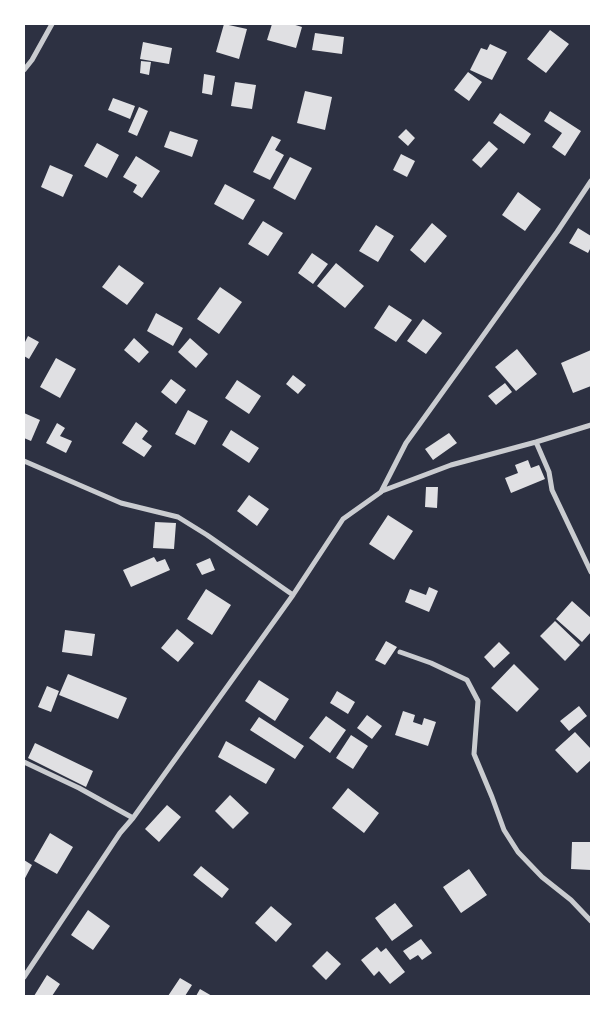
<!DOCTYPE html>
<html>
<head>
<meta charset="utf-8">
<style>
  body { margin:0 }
  #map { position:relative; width:615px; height:1020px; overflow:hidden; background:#2d3142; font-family:Cabin,sans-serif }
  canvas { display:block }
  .frame { position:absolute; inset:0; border:25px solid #fff; pointer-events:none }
</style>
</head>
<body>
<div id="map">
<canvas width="615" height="1020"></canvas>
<div class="frame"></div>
</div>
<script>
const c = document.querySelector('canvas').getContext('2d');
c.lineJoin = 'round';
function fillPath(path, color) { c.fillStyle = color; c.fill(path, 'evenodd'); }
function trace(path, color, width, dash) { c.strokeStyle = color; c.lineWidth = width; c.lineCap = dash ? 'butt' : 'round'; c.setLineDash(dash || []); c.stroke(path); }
const building = new Path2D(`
  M224,24L247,29L239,59L216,52Z
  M272,24H292L302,27L296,48L267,40Z
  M550,30L569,44L546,73L527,59Z
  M315,33L344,37L342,54L312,50Z
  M143,42L172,48L169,64L140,59Z
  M490,44L507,52L492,80L470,70L481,48L487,50Z
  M141,61L151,62L149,75L140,73Z
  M468,72L482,82L469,101L454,90Z
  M204,74L215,76L212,95L202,93Z
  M235,82L256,85L252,109L231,106Z
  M305,91L332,97L325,130L297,123Z
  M113,98L135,106L130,119L108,110Z
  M139,107L148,111L137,136L128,132Z
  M550,111L581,131L565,156L552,147L562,133L544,121Z
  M500,113L531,134L524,144L493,123Z
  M406,129L415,138L408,146L398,137Z
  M170,131L198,140L192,157L164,147Z
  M272,136L281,140L275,150L284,155L270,180L253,172Z
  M489,141L498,149L481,168L472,160Z
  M97,143L119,155L107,178L84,166Z
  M401,154L415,161L407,177L393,170Z
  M136,156L160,171L142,198L133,192L137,185L123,177Z
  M290,157L312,168L295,200L273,188Z
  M50,165L73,175L63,197L41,187Z
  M225,184L255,200L243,220L214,204Z
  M518,192L541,209L525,231L502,215Z
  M263,221L283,233L268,256L248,244Z
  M432,223L447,236L425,263L410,250Z
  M376,225L394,236L378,262L359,251Z
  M578,228L591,236V247L588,253L569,243Z
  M312,253L328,264L313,284L298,273Z
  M336,263L364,286L345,308L317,286Z
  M119,265L144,283L127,305L102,287Z
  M220,287L242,302L219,334L197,319Z
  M389,305L412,320L396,342L374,328Z
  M156,313L183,328L173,346L147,331Z
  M423,319L442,333L426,354L407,341Z
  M28,336L39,342L29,359L24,356V344Z
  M134,338L149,352L139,363L124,350Z
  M190,338L208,354L196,368L178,352Z
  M517,349L537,374L516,391L495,367Z
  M591,350V386L573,393L561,363Z
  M56,358L76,369L60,398L40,387Z
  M293,375L306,385L298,394L286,384Z
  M171,379L186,390L176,404L161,392Z
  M237,380L261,396L249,414L225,398Z
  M505,383L512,392L496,405L488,396Z
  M188,410L208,421L195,445L175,434Z
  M24,413L40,420L31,441L24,438Z
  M136,422L148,431L142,439L152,446L144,457L122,443Z
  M57,423L65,428L60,436L72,441L66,453L46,443Z
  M231,430L259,448L249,463L222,445Z
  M449,433L457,443L433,460L425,449Z
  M528,460L531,468L539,465L545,479L511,493L505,478L518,473L515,465Z
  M426,487H438L437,508L425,507Z
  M249,495L269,509L257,526L237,511Z
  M388,515L413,531L394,560L369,544Z
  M155,522L176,523L174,549L153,548Z
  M154,557L157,562L165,559L170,570L131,587L123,570Z
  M210,558L215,570L202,575L196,564Z
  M429,587L438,591L429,612L405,602L410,589L426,595Z
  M206,589L231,605L212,635L187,619Z
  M572,601L591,618V632L582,642L556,619Z
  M555,621L580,645L565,661L540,636Z
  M177,629L194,643L178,662L161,648Z
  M65,630L95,634L92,656L62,652Z
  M386,641L397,647L385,665L375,660Z
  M499,642L510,653L494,668L484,657Z
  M514,664L539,689L517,712L491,688Z
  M68,674L127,698L118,719L59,695Z
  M259,680L289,699L275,721L245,701Z
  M47,686L59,691L51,712L38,707Z
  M337,691L355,702L348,714L330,703Z
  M579,706L587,716L569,731L560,721Z
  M403,711L415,715L413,722L422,725L424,718L436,722L428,746L395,735Z
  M367,715L382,726L372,739L357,728Z
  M326,716L346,730L330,753L309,738Z
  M259,717L304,746L295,759L250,730Z
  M575,732L591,749V760L577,773L555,750Z
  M351,735L368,746L353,769L336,758Z
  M226,741L275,769L266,784L218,757Z
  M35,743L93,771L86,787L28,758Z
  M348,788L379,813L364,833L332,808Z
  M230,795L249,813L233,829L215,811Z
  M167,805L181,817L159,842L145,829Z
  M50,833L73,847L57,874L34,861Z
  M572,842H591V870L571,869Z
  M24,860L32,865L24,880Z
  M201,866L229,889L222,898L193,875Z
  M469,869L487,895L461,913L443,887Z
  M395,903L413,926L392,941L375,918Z
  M271,906L292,924L276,942L255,923Z
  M88,910L110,926L93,950L71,935Z
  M421,939L432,953L422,960L418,955L410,960L403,951Z
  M377,947L381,952L386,948L405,972L390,984L379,971L374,976L361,960Z
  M327,951L341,964L326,980L312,966Z
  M47,975L60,984L52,996H34Z
  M180,978L192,985L185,996H168Z
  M200,989L212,996H196Z`);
const minor = new Path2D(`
  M24,70L32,60L52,24
  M536,442L549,472L552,490L591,572
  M24,461L121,503L178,517L207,535L293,595
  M382,491L451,465L536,442L591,425
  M400,652L431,663L467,680L478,701L474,754L492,797L504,830L518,852L542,877L571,900L591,921
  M24,762L79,788L133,818
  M24,977L120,833L133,818L293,595L343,519L381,492L406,443L465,361L557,232L591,181`);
fillPath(building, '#e0e0e3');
trace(minor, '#caccd0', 5);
</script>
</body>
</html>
